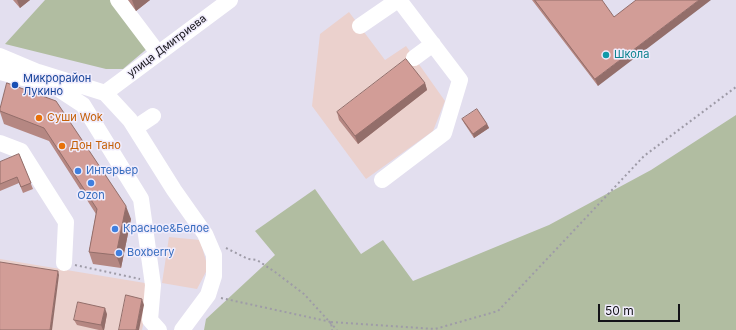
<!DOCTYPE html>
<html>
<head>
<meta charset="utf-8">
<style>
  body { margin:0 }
  #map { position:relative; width:736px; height:330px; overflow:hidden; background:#e3dfef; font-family:Inter,sans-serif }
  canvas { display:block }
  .scale { position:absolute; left:598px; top:304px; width:82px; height:18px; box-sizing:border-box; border:2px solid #141318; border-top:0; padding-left:5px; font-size:12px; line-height:14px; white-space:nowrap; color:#141318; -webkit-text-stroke:3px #f0ecfc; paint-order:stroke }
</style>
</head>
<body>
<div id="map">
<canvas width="736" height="330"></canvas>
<div class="scale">50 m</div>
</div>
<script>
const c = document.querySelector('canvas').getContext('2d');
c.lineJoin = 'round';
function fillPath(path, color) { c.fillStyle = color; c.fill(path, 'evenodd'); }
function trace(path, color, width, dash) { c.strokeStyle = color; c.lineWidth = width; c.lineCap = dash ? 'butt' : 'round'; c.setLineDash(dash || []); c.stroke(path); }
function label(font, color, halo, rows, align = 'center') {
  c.font = font + ' Inter,sans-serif'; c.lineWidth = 3; c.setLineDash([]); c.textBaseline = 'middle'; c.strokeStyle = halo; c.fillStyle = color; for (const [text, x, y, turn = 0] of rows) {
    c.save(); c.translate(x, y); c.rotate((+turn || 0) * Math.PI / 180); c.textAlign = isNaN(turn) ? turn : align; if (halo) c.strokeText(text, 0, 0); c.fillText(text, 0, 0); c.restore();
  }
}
const industrial = new Path2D(`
  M349,12L385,60L406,46L445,101L433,131L366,179L312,106L320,34Z
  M169,237L200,240L208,268L197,289L162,283Z
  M0,259L151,284L142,330H0Z`);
const green = new Path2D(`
  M45,0H113L149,47L123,69H106L5,44Z
  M736,115V330H204L206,319L275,255L255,231L315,189L361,254L383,240L413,281L549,225L651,170Z`);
const path = new Path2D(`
  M226,248L248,259L257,260L275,272L304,294L337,330
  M75,265L140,279
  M221,298L331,322L332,330
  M331,322L435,329L498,311L644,156L736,87`);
const minor = new Path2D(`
  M118,0L158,53
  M360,26L398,0
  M0,56L38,72L105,93L130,120L174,190L205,234L214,255V276L208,295L182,330
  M414,58L433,44
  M0,72L54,86L83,105L141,199L153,285L150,320L159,330
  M105,93L230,0
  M135,128L153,116
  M0,143L21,151L66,222L64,263
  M382,180L444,133L460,80L399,0`);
const wall = new Path2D(`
  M13,0H30L20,8Z
  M128,0H150L136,11Z
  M532,0H602L598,86Z
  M7,83L131,219L121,268L93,264L89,252L96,214L49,141L4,124L0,112V109Z
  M425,83L427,90L358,144L339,120L337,112Z
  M462,119L487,124L489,128L474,138L464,123Z
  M19,154L33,189L23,193L19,183L0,191V162Z
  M107,314L104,330H99L77,325L74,320Z`);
const shadedWall = new Path2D(`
  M17,0H30L20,8Z
  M132,0H150L136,11Z
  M699,0H711L598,86L595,79Z
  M425,83L427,90L358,144L355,136Z
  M487,124L489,128L474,138L473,134Z
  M126,206L131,219L121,268L116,255Z
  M58,271L59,275L52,330H50Z
  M142,299L144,305L139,330H136Z
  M105,308L107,314L104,330H103L101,325Z`);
const building = new Path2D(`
  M535,0H602L614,17L636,0H699L595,79Z
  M406,59L425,83L355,136L337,112Z
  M7,83L56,101L126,206L116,255L89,252L97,209L44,128L0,111V109Z
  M477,109L487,124L473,134L462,119Z
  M19,154L31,183L21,187L17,177L0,184V162Z
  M0,262L58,271L50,330H0Z
  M126,295L142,299L136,330H119Z
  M78,302L105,308L101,325L74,320Z`);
const markers = [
  [606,55,4,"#0f9aa8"],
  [15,85,4,"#1a4fb4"],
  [39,118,4,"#e8710a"],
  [62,146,4,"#e8710a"],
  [78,171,4,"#3f7fe0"],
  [91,183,4,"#3f7fe0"],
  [115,229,4,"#3f7fe0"],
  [119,253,4,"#3f7fe0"]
];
const streetNames = [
  ["улица Дмитриева",167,46,-37]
];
const cultureNames = [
  ["Школа",614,55]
];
const transitNames = [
  ["Микрорайон",23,79],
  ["Лукино",23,92]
];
const foodNames = [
  ["Суши Wok",47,118],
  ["Дон Тано",70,146]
];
const shopNames = [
  ["Интерьер",86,171],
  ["Ozon",91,196,"center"],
  ["Красное&Белое",123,229],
  ["Boxberry",127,253]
];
fillPath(industrial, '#ebd1cd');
fillPath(green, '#b1bda1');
trace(path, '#9e9ba7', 2, [2, 3]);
trace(minor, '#fff', 16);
fillPath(wall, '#b58782');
fillPath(shadedWall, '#936e6a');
fillPath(building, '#d29d97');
trace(building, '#936e6a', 1);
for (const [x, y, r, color] of markers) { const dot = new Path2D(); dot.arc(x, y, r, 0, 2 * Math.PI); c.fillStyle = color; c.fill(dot); trace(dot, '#f0ecfc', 1.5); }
label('11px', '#141318', '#f0ecfc', streetNames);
label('11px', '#0d838f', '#f0ecfc', cultureNames, 'left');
label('11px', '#164399', '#f0ecfc', transitNames, 'left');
label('11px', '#c56008', '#f0ecfc', foodNames, 'left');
label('11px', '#366cbe', '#f0ecfc', shopNames, 'left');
</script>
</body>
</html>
